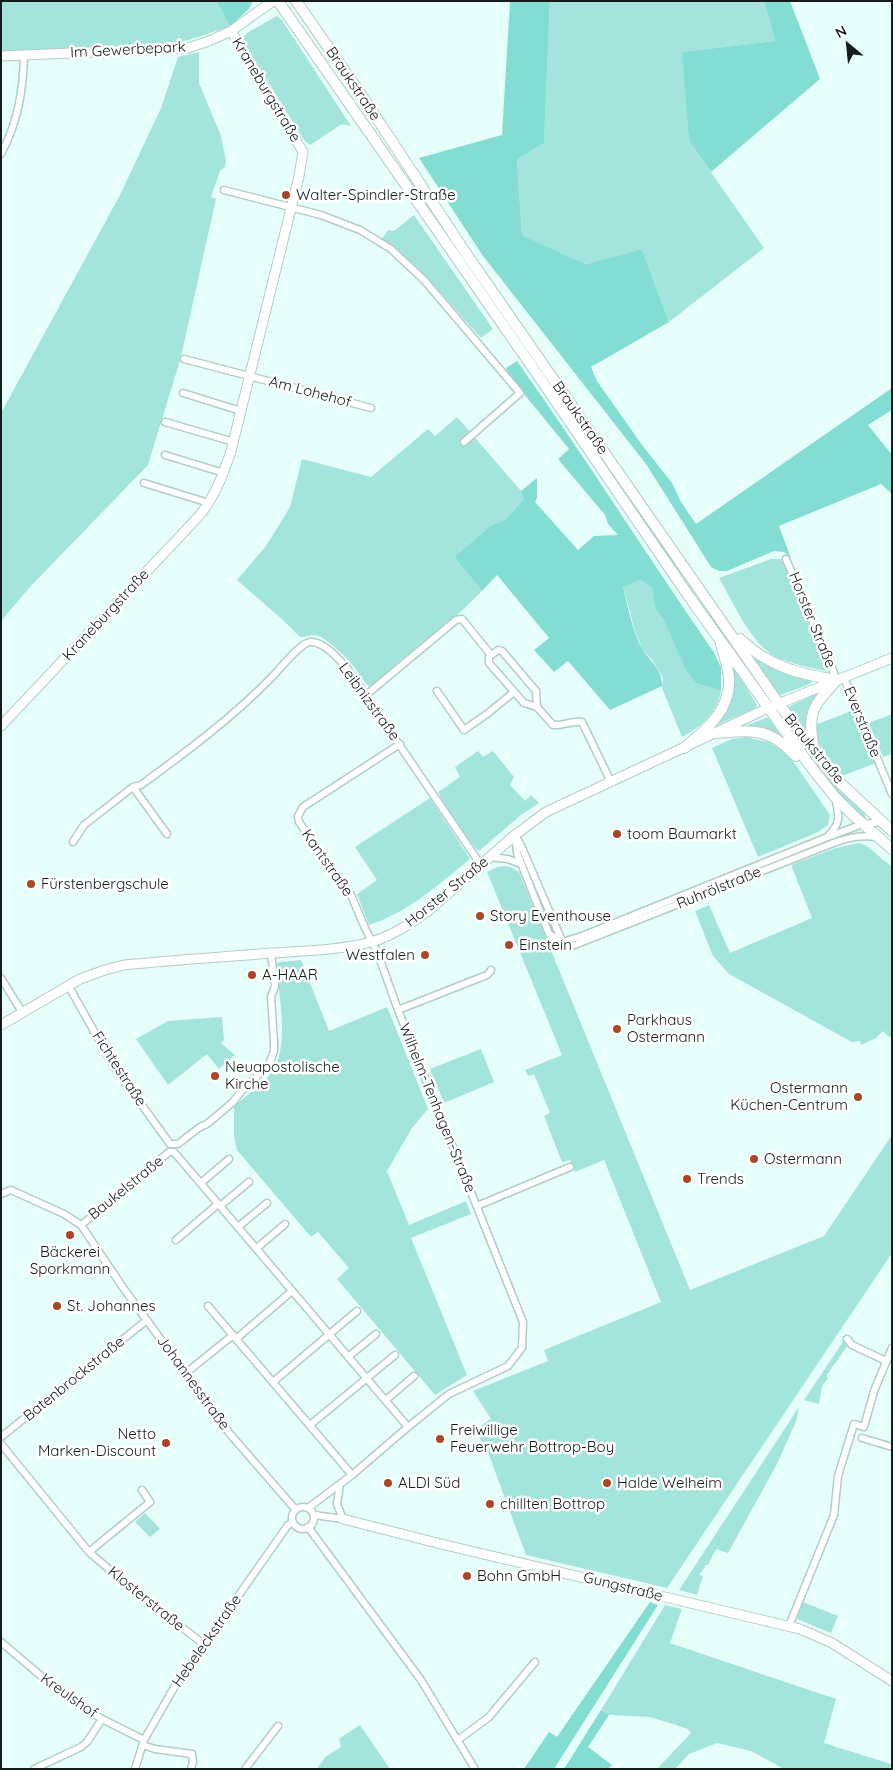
<!DOCTYPE html>
<html>
<head>
<meta charset="utf-8">
<style>
  body { margin:0 }
  #map { position:relative; width:893px; height:1770px; overflow:hidden; background:#e6fffb; font-family:Quicksand,sans-serif }
  canvas { display:block }
  .frame { position:absolute; inset:0; border:2px solid #141d1c; pointer-events:none }
  .north { position:absolute; left:823px; top:20px; width:50px; height:50px; -webkit-text-stroke:4px #fff; paint-order:stroke; rotate:332deg; font-size:14px; font-weight:700; line-height:20px; text-align:center; color:#141d1c }
  .north::after { content:''; display:block; margin:auto; width:18px; height:22px; background:#141d1c; clip-path:polygon(50% 0,100% 100%,50% 72%,0 100%) }
</style>
</head>
<body>
<div id="map">
<canvas width="893" height="1770"></canvas>
<div class="frame"></div>
<div class="north">N</div>
</div>
<script>
const c = document.querySelector('canvas').getContext('2d');
c.lineJoin = 'round';
function fillPath(path, color) { c.fillStyle = color; c.fill(path, 'evenodd'); }
function trace(path, color, width, dash) { c.strokeStyle = color; c.lineWidth = width; c.lineCap = dash ? 'butt' : 'round'; c.setLineDash(dash || []); c.stroke(path); }
function label(font, color, halo, rows, align = 'center') {
  c.font = font + ' Quicksand,sans-serif'; c.lineWidth = 5; c.setLineDash([]); c.textBaseline = 'middle'; c.strokeStyle = halo; c.fillStyle = color; for (const [text, x, y, turn = 0] of rows) {
    c.save(); c.translate(x, y); c.rotate((+turn || 0) * Math.PI / 180); c.textAlign = isNaN(turn) ? turn : align; if (halo) c.strokeText(text, 0, 0); c.fillText(text, 0, 0); c.restore();
  }
}
const green = new Path2D(`
  M1,1H216L230,26C210,33 189,41 168,45C113,53 56,48 1,51Z
  M550,1H764L775,41L683,52L689,141L764,248L669,322L642,249L586,264L522,235L517,160L544,143Z
  M277,16L282,20L353,129L351,126L342,124L310,145L304,140L242,39L247,33Z
  M199,52V83L221,136L226,161L225,167L220,171L211,197L216,199L181,357L148,465L29,588L1,621V413L120,195L161,108L178,57Z
  M414,215L493,329L481,338C449,303 421,265 382,239L388,230L394,231Z
  M457,417L522,492L524,499L505,520L490,526L454,557L482,591C449,625 411,655 374,685L369,686C362,681 359,673 354,667C347,658 330,641 319,636C311,633 307,638 300,637L284,621L237,580L266,546L290,507L302,459L371,477L428,429L435,436Z
  M771,559H780L783,562L828,669L825,671C809,667 791,664 776,657C751,644 733,602 719,578Z
  M640,580L652,588L655,609L664,620L696,683L721,691C718,712 700,728 682,737L662,688L663,678L653,661L643,650L635,631L623,586Z
  M754,656C771,670 790,677 811,681L812,683L781,695L778,694L752,657Z
  M732,667H734L757,705L755,708L719,724L717,723Z
  M816,694L818,695C808,710 807,712 806,731H804L789,710L790,706Z
  M854,710L876,763L842,776L818,743L815,725Z
  M892,714V754L883,757L869,723Z
  M766,718H769L782,737L781,738L747,727V725Z
  M746,737L767,742L779,748L793,761L830,815L828,825L818,832L758,857L712,748L732,739Z
  M478,751L483,757L493,751L514,777L510,785L525,801L531,795L539,803L521,815L479,851C472,847 442,801 438,792L460,777L455,767Z
  M806,753L829,781L864,813L866,818L864,819L837,793Z
  M430,798L470,859C438,885 409,912 369,925L357,894L377,880L355,847Z
  M858,843C871,845 880,860 892,866V1036L889,1037L883,1031L876,1038L861,1045L860,1041L852,1042L729,974L713,956L695,911L709,905L730,953L812,918L791,865L836,848Z
  M505,866L510,867L519,872L690,1290L824,1236L892,1135V1253L667,1588L526,1555L486,1447L474,1430L491,1419L473,1391L548,1361L544,1350L661,1302L604,1160L575,1172L570,1160L562,1162L544,1116L550,1113L534,1074L528,1076L525,1070L562,1055L487,872L497,867Z
  M301,960L329,1031L387,1007L392,1019L428,1109L412,1128L387,1171L409,1225L466,1201L471,1214L411,1238L467,1375L435,1395L337,1279L349,1268L318,1232L311,1237L237,1150L234,1137V1106C247,1095 262,1085 272,1072C290,1047 279,995 276,965L279,962Z
  M222,1017L224,1040L221,1043L235,1055L219,1069L207,1054L168,1085L136,1039L168,1021Z
  M481,1049L494,1082L444,1103L430,1069Z
  M845,1339L848,1345L826,1376L828,1378L822,1386L819,1404L804,1400Z
  M799,1407L797,1419L778,1462L728,1553L716,1549L708,1565H706L699,1575L703,1576L697,1595L679,1590Z
  M145,1513L160,1529L150,1537L135,1522Z
  M803,1602L838,1616L831,1633L797,1619Z
  M665,1605L682,1609L670,1643L836,1699L824,1743L891,1764L890,1769H784L751,1751L717,1743L689,1754L675,1769H657L691,1733L688,1729L650,1717L609,1715L601,1710Z
  M360,1725L390,1769H317L325,1757L341,1747L339,1739Z`);
const forest = new Path2D(`
  M216,1H253L249,9L230,26Z
  M510,1H550L544,143L517,160L522,235L586,264L642,249L669,322L591,367L597,381L642,445L672,483L681,502L696,524L892,388V410L868,425L892,455V494L881,484L779,526L791,558L784,552L774,551L727,571H719L711,567L646,464L483,256L419,158L502,135Z
  M764,1H790L820,79L711,172L689,141L682,52L775,41Z
  M517,361C585,457 648,557 715,654L721,668V691L696,683L685,668L664,620L655,609L652,588L640,580L623,587C628,607 632,631 643,650C651,662 663,671 662,686L610,710L568,661L554,672L534,650L549,638L497,575L482,591L454,557L490,526L505,520L524,499L521,491L537,478V498L535,502L578,550L594,536L618,535L608,524L605,515L558,459L569,449L511,378L506,368Z
  M650,1602L658,1605L554,1769H524L549,1732L557,1737Z
  M601,1710L609,1715L588,1747L612,1765L608,1769H564Z`);
const street = new Path2D(`
  M1,154C18,122 23,91 24,56
  M224,190L321,215L360,230L391,249L425,281L520,393L464,442
  M184,359L371,408
  M183,393L241,411
  M165,422L234,442
  M165,455L224,473
  M144,483L209,503
  M786,559L837,680
  M498,650L502,651L536,691L537,707L524,703L489,663V657Z
  M844,678L892,794
  M437,691L464,730L487,714L514,692
  M366,695L456,620L462,619L491,655
  M537,707L553,725C563,726 573,720 582,722L611,782
  M133,787L167,834
  M515,835L517,853L549,934L562,942L572,946L836,842C851,837 862,835 877,837
  M828,836C842,822 839,816 835,797
  M517,838L523,850L562,941
  M73,842L84,825L133,787L141,785C186,752 232,718 271,678C279,670 300,643 310,642C324,641 338,659 347,668L481,865
  M489,857L508,859L521,864
  M562,942L582,936L825,838L863,824L882,822
  M1,978L22,1012
  M68,985L113,1065L170,1144H178L200,1127L207,1124L232,1103L245,1087L265,1069L270,1062L274,1051V1041L271,997L275,986L271,954
  M398,1010L487,975L491,970
  M201,1183L229,1159
  M1,1194L11,1190L64,1214L81,1225L124,1289L230,1434L296,1510
  M220,1206L249,1182
  M477,1206L570,1167
  M81,1225L117,1197L169,1152H174L408,1427
  M238,1227L267,1203
  M176,1240L218,1204
  M257,1248L285,1224
  M208,1306L352,1475
  M236,1339L292,1291
  M847,1339L852,1345L886,1361
  M348,1357L376,1334
  M186,1373L233,1335
  M273,1382L357,1311
  M386,1400L414,1376
  M310,1425L395,1355
  M1,1437L147,1320
  M862,1438L892,1447
  M1,1444L89,1552L139,1595L205,1645
  M340,1484L337,1504L343,1519
  M292 1518a11 11 0 1 1 22 0a11 11 0 1 1-22 0Z
  M308,1508L352,1475L408,1427L449,1394L508,1366L522,1348L523,1322L398,1010L378,954L365,928L351,895L299,822L298,816L303,807L400,744
  M314,1515L343,1519
  M308,1527L421,1680L475,1769
  M89,1552L150,1502L142,1490
  M789,1626L834,1515L838,1476L854,1424L864,1427L874,1391L892,1348
  M1,1642L60,1692L102,1719L144,1740
  M458,1740L489,1717L535,1662
  M143,1745L155,1749L192,1754L193,1762L191,1769
  M34,1769L81,1747L87,1742L102,1719
  M135,1769L144,1740L175,1686L288,1525L293,1522
  M245,1769L278,1726`);
const secondary = new Path2D(`
  M1,56L188,48L209,41L231,31L273,1
  M1,726L200,515C216,494 223,475 231,451L299,176L303,152L231,31
  M1,1025L80,979L105,970L124,965C173,960 223,957 272,953C305,951 340,950 371,942C392,936 410,924 428,911L515,835L546,812L768,708L892,658
  M343,1519L441,1544L800,1629L832,1643L892,1681`);
const primary = new Path2D(`
  M278,1L542,381L690,598L811,767L835,797L854,816L892,849
  M296,1L362,96L467,255L779,704L836,779L892,831
  M740,639C769,667 799,674 837,680
  M716,733C753,730 768,727 796,756
  M684,748C706,730 731,710 729,678C728,667 724,655 721,644
  M814,750C807,712 812,707 837,680`);
const markers = [
  [286,195,5,"#ac4426"],
  [617,834,5,"#ac4426"],
  [31,884,5,"#ac4426"],
  [480,916,5,"#ac4426"],
  [509,945,5,"#ac4426"],
  [425,955,5,"#ac4426"],
  [252,975,5,"#ac4426"],
  [617,1029,5,"#ac4426"],
  [215,1076,5,"#ac4426"],
  [858,1097,5,"#ac4426"],
  [754,1159,5,"#ac4426"],
  [687,1179,5,"#ac4426"],
  [70,1235,5,"#ac4426"],
  [57,1306,5,"#ac4426"],
  [440,1439,5,"#ac4426"],
  [166,1443,5,"#ac4426"],
  [388,1483,5,"#ac4426"],
  [607,1483,5,"#ac4426"],
  [490,1504,5,"#ac4426"],
  [467,1576,5,"#ac4426"]
];
const streetNames = [
  ["Im Gewerbepark",128,50,-3],
  ["Braukstraße",353,84,56],
  ["Kraneburgstraße",266,90,59],
  ["Am Lohehof",310,392,15],
  ["Braukstraße",580,418,55],
  ["Kraneburgstraße",106,615,-47],
  ["Horster Straße",812,620,68],
  ["Leibnizstraße",369,702,54],
  ["Everstraße",862,722,68],
  ["Braukstraße",814,749,51],
  ["Kantstraße",327,863,55],
  ["Ruhrölstraße",719,888,-22],
  ["Horster Straße",447,892,-39],
  ["Fichtestraße",119,1069,57],
  ["Wilhelm-Tenhagen-Straße",437,1108,68],
  ["Baukelstraße",126,1188,-39],
  ["Batenbrockstraße",74,1379,-39],
  ["Johannesstraße",193,1383,54],
  ["Gungstraße",623,1587,14],
  ["Klosterstraße",146,1599,39],
  ["Hebeleckstraße",207,1641,-55],
  ["Kreulshof",69,1696,35]
];
const poiNames = [
  ["Walter-Spindler-Straße",296,195],
  ["toom Baumarkt",627,834],
  ["Fürstenbergschule",41,884],
  ["Story Eventhouse",490,916],
  ["Einstein",519,945],
  ["Westfalen",415,955,"right"],
  ["A-HAAR",262,975],
  ["Parkhaus",627,1020],
  ["Ostermann",627,1037],
  ["Neuapostolische",225,1067],
  ["Kirche",225,1084],
  ["Ostermann",848,1088,"right"],
  ["Küchen-Centrum",848,1105,"right"],
  ["Ostermann",764,1159],
  ["Trends",697,1179],
  ["Bäckerei",70,1252,"center"],
  ["Sporkmann",70,1269,"center"],
  ["St. Johannes",67,1306],
  ["Freiwillige",450,1430],
  ["Feuerwehr Bottrop-Boy",450,1447],
  ["Netto",156,1434,"right"],
  ["Marken-Discount",156,1451,"right"],
  ["ALDI Süd",398,1483],
  ["Halde Welheim",617,1483],
  ["chillten Bottrop",500,1504],
  ["Bohn GmbH",477,1576]
];
fillPath(green, '#a3e5dd');
fillPath(forest, '#84ddd3');
trace(street, '#b4ccc9', 9);
trace(secondary, '#b4ccc9', 11);
trace(primary, '#b4ccc9', 12);
trace(street, '#fff', 6);
trace(secondary, '#fff', 9);
trace(primary, '#fff', 10);
for (const [x, y, r, color] of markers) { const dot = new Path2D(); dot.arc(x, y, r, 0, 2 * Math.PI); c.fillStyle = color; c.fill(dot); trace(dot, '#fff', 2); }
label('15px', '#141d1c', '#fff', streetNames);
label('15px', '#141d1c', '#fff', poiNames, 'left');
</script>
</body>
</html>
